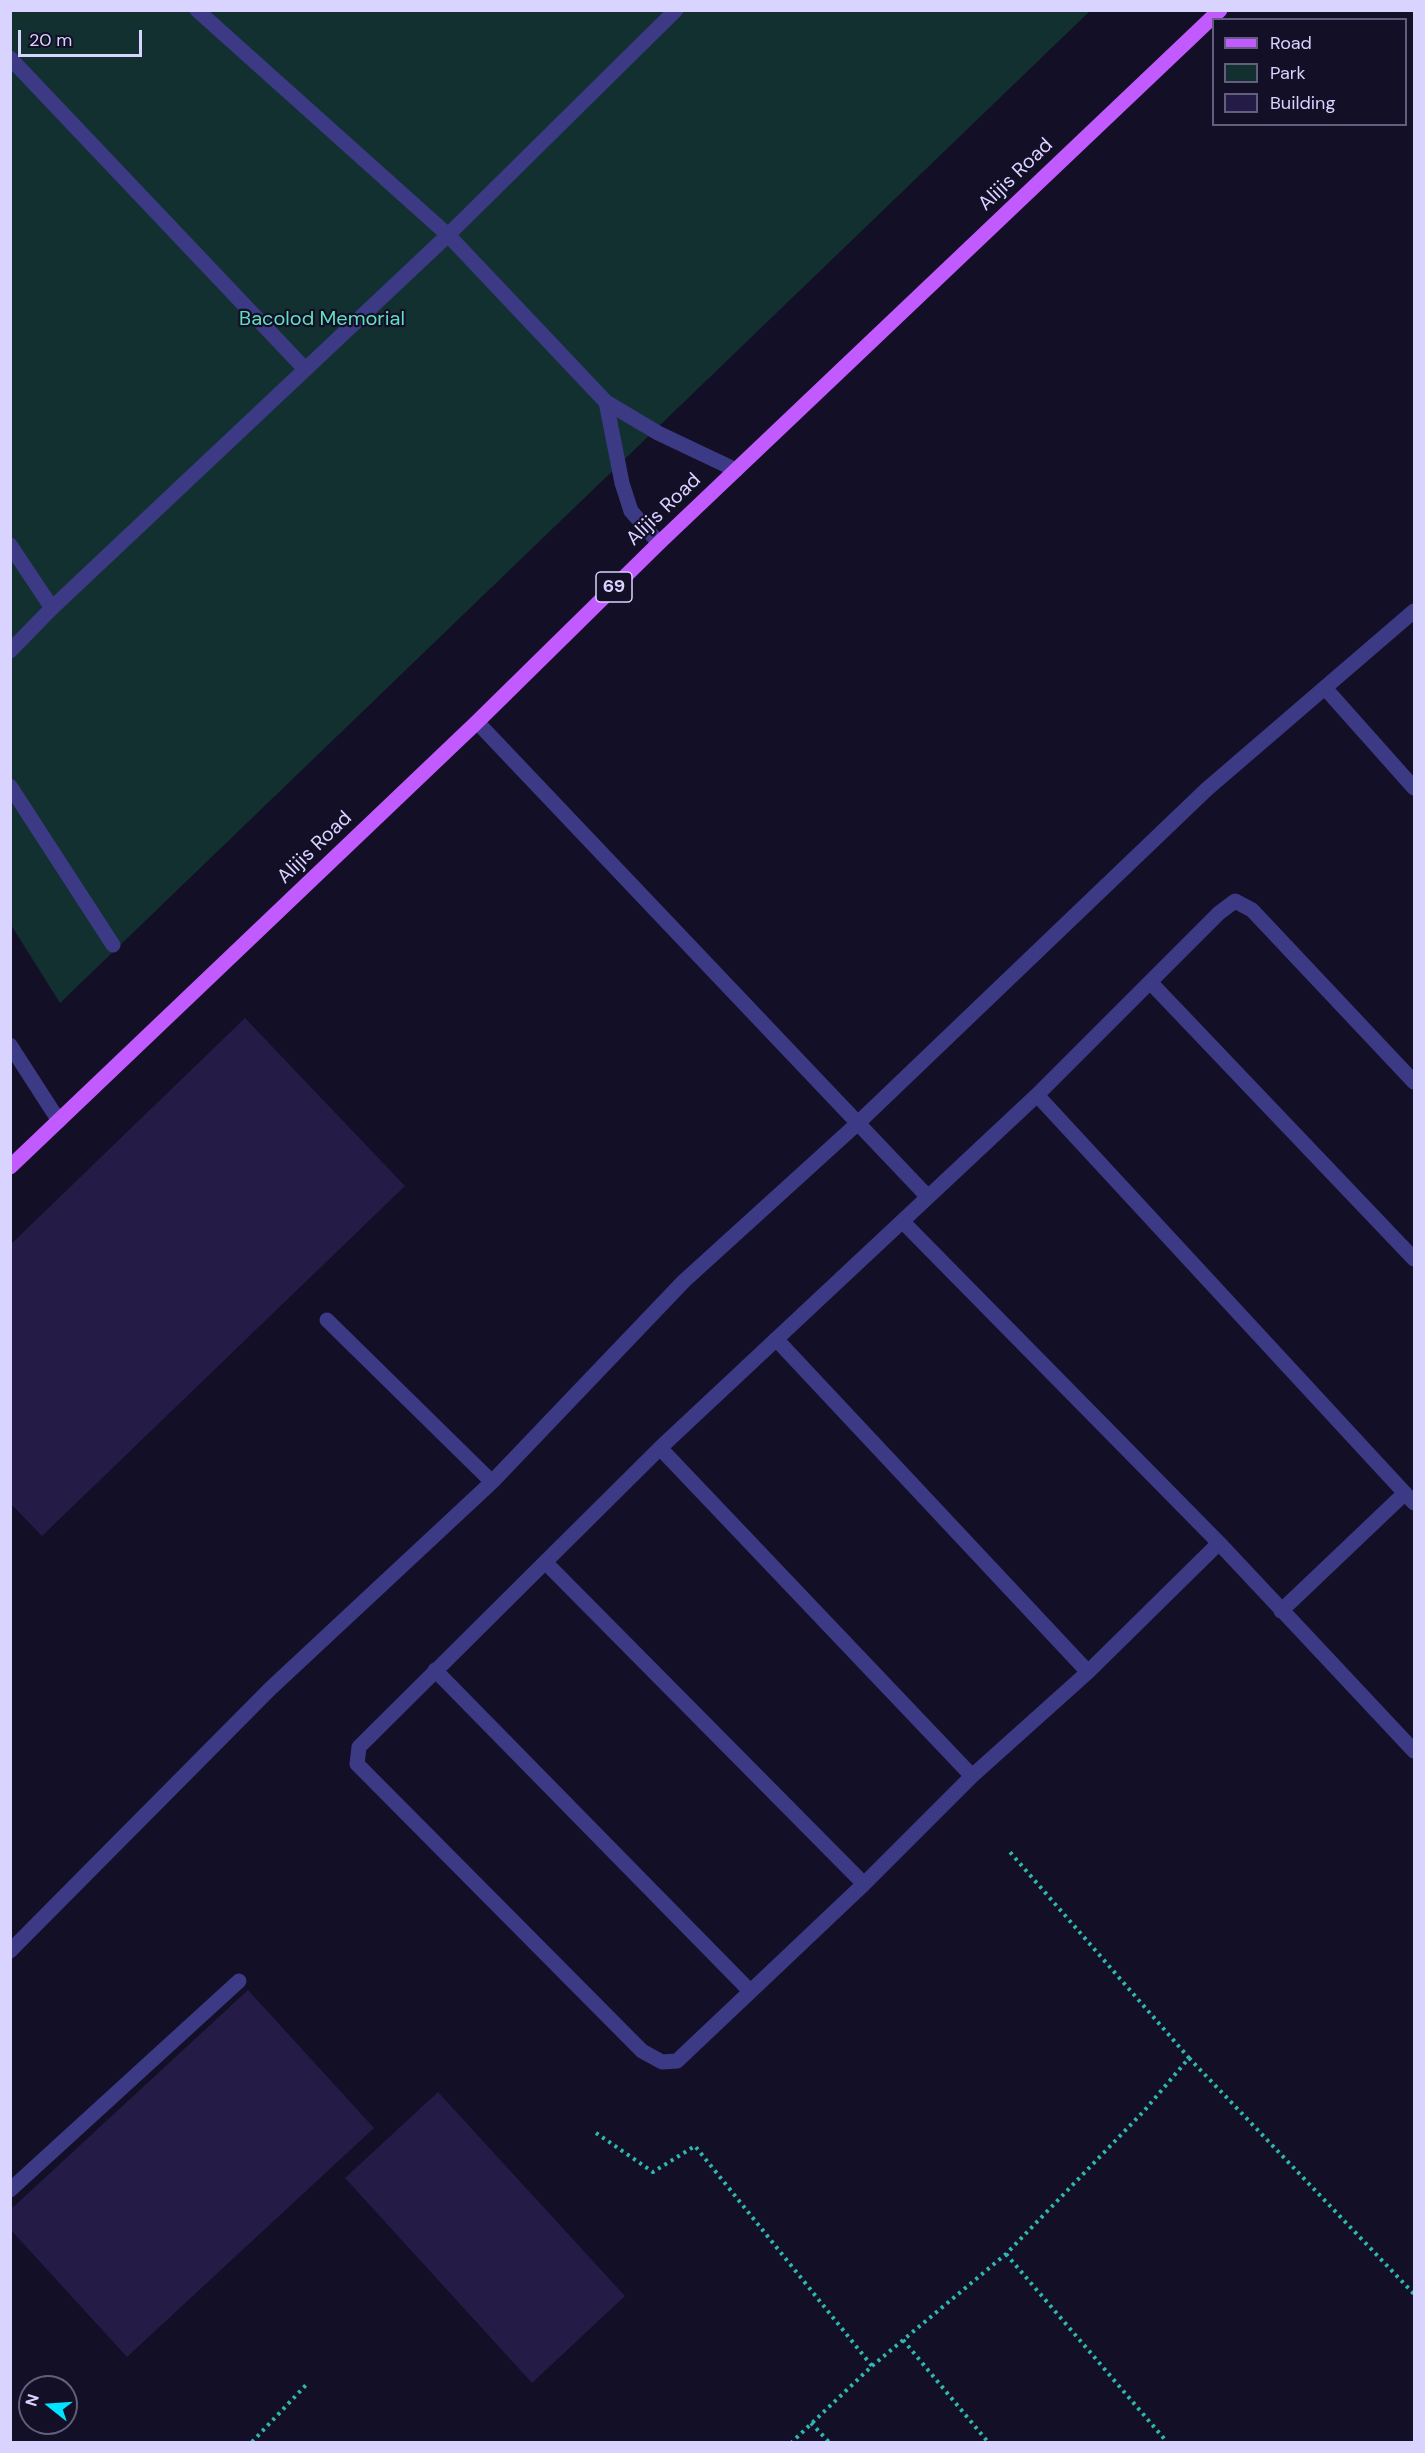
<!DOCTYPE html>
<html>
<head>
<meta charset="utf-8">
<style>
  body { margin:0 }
  #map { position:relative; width:1425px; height:2453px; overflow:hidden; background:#130f26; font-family:"DM Sans",sans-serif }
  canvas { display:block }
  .frame { position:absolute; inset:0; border:12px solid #d9d4ff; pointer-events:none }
  .legend { position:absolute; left:1212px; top:18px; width:195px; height:108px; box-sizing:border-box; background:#130f26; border:2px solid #625e7d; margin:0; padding:8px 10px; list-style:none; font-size:18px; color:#d9d4ff }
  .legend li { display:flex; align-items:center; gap:12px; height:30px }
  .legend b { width:30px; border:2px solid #625e7d }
  .north { position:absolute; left:18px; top:2375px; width:60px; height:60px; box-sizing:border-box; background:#130f26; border:2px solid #625e7d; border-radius:50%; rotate:287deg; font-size:16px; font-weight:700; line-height:24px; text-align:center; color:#d9d4ff }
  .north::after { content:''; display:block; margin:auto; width:21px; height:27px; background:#00e5ff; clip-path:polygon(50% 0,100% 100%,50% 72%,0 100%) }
  .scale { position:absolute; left:18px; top:30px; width:124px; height:27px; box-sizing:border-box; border:3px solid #d9d4ff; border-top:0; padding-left:8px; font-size:18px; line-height:21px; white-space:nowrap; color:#d9d4ff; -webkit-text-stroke:4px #130f26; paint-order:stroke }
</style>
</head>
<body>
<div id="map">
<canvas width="1425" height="2453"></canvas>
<div class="frame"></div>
<ul class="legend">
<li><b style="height:8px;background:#c25bff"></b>Road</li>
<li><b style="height:16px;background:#12302f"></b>Park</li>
<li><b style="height:16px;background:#241b47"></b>Building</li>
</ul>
<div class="north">N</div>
<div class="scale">20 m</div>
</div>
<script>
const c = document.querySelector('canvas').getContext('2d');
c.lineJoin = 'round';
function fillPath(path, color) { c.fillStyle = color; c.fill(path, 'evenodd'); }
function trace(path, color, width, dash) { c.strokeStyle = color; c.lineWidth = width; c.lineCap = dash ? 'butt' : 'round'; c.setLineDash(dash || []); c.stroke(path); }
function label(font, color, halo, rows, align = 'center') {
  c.font = font + ' "DM Sans",sans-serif'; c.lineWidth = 4.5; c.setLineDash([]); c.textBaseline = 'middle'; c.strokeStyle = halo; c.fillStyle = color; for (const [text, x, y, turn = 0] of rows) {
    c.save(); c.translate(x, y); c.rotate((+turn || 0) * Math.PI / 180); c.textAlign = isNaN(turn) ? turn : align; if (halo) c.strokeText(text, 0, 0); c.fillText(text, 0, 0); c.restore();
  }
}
const green = new Path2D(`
  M11,11H1090L60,1003L11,925Z`);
const building = new Path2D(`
  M245,1018L405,1186L42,1536L10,1503V1245Z
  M248,1990L374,2128L127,2357L10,2229V2210Z
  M438,2092L625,2296L532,2383L345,2178Z`);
const path = new Path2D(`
  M1189,2058L1414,2294
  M596,2133L653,2172L695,2146L872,2366L792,2442
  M1006,2254L1167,2442
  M903,2340L988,2442
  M872,2366L1006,2254L1144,2111L1189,2058L1009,1851
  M811,2423L829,2442
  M252,2442L306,2385`);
const lane = new Path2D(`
  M197,10L448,235L606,402L658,433L736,470
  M10,58L305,369
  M606,402L622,483L631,511L659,543
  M10,545L52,608
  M10,651L52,608L448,235L676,10
  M10,786L113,945
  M10,1045L59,1121
  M10,2190L239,1981`);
const street = new Path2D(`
  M1325,688L1414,788
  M477,722L928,1197
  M1151,983L1414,1259
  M1037,1095L1414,1503
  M903,1222L1219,1543L1414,1751
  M327,1320L492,1482
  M776,1339L1088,1672
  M660,1448L972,1776
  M1219,1543L1088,1672L972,1776L864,1884L677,2061L662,2062L642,2051L357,1764L359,1747L660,1448L1037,1095L1219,913L1235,901L1252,910L1414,1082
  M546,1563L864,1884
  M1281,1611L1405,1493
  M435,1670L750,1991
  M10,1951L271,1688L492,1482L684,1281L858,1123L1207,789L1414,611`);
const primary = new Path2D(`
  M10,1167L477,722L659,543L1220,10`);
const shields = [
  [614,587,36]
];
const shieldNames = [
  ["69",614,587]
];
const streetNames = [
  ["Alijis Road",1016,175,-44],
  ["Alijis Road",664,510,-44],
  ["Alijis Road",315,848,-44]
];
const parkNames = [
  ["Bacolod Memorial",322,320]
];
fillPath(green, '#12302f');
fillPath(building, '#241b47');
trace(path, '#2fb8b0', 4, [3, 4.5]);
trace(lane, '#3d3a85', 15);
trace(street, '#3d3a85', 15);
trace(primary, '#c25bff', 15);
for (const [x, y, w] of shields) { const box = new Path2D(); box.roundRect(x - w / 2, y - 15, w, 30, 4.5); c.fillStyle = '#130f26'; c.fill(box); trace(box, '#d9d4ff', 1.5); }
label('bold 18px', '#d9d4ff', null, shieldNames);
label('20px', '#d9d4ff', '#130f26', streetNames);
label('20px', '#5fe0c0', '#130f26', parkNames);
</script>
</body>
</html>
